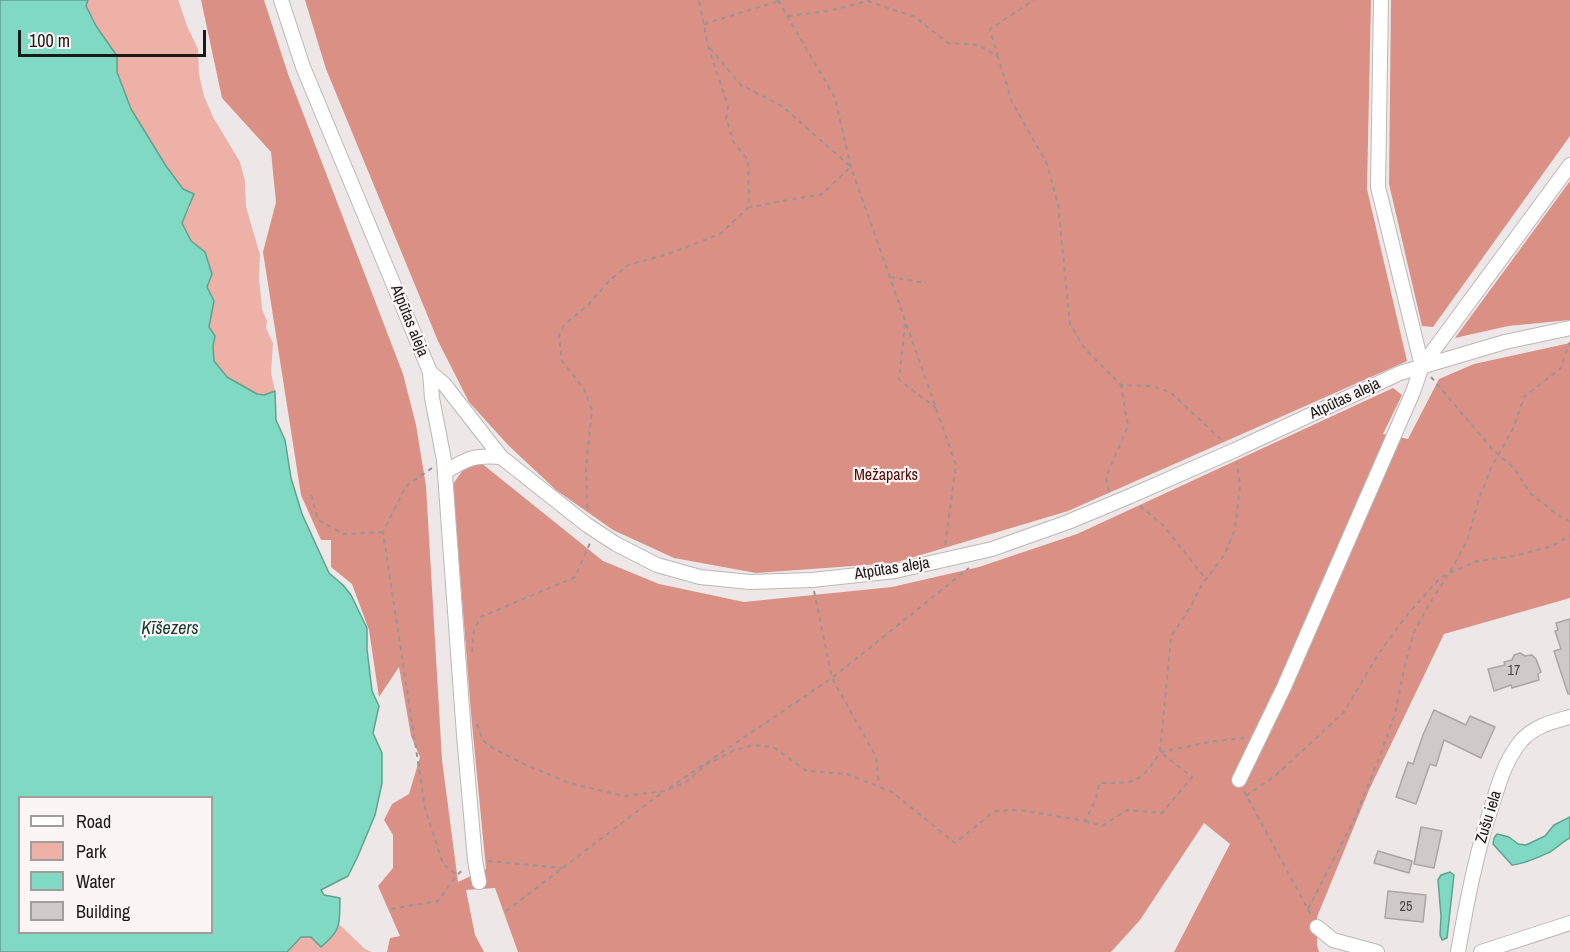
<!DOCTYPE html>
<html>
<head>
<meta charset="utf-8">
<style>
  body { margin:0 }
  #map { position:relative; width:1570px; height:952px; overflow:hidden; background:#ede8e7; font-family:"Archivo Narrow",sans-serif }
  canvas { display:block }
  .legend { position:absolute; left:18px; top:796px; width:195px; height:138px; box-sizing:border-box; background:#fbf5f5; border:2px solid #a19d9d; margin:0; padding:8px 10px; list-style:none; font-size:18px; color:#1b1a19 }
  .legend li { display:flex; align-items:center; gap:12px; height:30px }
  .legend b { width:30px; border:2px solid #a19d9d }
  .scale { position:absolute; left:18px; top:30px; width:188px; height:27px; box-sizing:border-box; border:3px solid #1b1a19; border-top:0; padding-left:8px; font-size:18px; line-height:21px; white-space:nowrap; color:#1b1a19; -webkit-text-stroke:4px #fbf5f5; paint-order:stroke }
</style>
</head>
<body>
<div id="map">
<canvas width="1570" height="952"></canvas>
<ul class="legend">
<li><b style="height:8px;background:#fff"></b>Road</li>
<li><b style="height:16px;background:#edb1a8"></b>Park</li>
<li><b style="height:16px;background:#80dac3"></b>Water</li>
<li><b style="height:16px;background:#cfcac9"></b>Building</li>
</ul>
<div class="scale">100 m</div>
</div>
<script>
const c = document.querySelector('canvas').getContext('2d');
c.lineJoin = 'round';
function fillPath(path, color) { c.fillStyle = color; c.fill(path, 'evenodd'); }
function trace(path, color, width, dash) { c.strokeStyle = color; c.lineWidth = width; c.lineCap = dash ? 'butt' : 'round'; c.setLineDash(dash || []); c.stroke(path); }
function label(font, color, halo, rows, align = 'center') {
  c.font = font + ' "Archivo Narrow",sans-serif'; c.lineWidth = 4.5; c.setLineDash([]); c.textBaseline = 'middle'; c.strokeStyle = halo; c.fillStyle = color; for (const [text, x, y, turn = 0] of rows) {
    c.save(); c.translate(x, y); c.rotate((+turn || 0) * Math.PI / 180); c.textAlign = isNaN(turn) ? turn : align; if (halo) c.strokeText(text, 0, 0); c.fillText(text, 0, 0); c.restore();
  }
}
const green = new Path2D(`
  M88,0H178L179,2L187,26L198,49L199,74L204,96L213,117L240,162L245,181L246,207L260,255L259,278L262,309L267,321L266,328L273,343L271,373L275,391L264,395L257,394L227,377L214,361L213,346L214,336L209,327L214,301L207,287L212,274L205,252L191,241L182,223L190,207L183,189L166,166L131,109L117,72V56L96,26L86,6Z
  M340,925L365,949L372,952H287L300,937H311L321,947L331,938Z`);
const forest = new Path2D(`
  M201,0H264L288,74L403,374L416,425L426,486L442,760L458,882L486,869L471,713L453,484L463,470L480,462L603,561L659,584L744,602L892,587L979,567L1077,534L1393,388L1402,395L1383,434L1408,439L1439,379L1474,364L1570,343V598L1444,634L1369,790L1317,917V945L1319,952H1174L1230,844L1204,823L1140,920L1111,952H518L495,888L466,890L475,935L484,952H387L390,938L400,936L378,886L393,868V835L384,820L392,804L409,794L420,757L411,736L399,667L379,697L369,630L352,584L331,567V540H321L301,495L263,252L276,202L271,152L222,98Z
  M305,0H1371L1367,189L1407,361L1068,511L894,563L756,573L674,558L613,530L556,490L508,445L469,402L438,341L326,69Z
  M1391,0H1570V136L1433,327L1422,326L1389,184Z
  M1570,181V320L1508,326L1455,338Z`);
const water = new Path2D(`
  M0,0H88L86,6L96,26L117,56V72L131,109L166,166L183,189L194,194L182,223L191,241L205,252L212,274L207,287L214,301L209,327L215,336L213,346L214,361L227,377L257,394L264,395L275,391L276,420L285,440L291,478L302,514L329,573L343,585L351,595L367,628V649L372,691L379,706L373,733L382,753V783L375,815L357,858L348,876L321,890L324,895L340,898C339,924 343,928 321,947L311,937H301L287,952H0ZM20,798H212V932H20Z
  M1570,817V838C1562,842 1557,848 1550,852C1539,857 1524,864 1512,865L1493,844L1494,838L1497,834L1509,837L1518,844L1526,845L1545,836L1554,825Z
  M1450,872L1454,875L1447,938L1442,940L1440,935L1441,916L1438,880L1441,875Z`);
const building = new Path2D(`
  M1570,619V694H1568L1554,651L1561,649L1555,631L1558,630L1556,623Z
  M1520,653L1525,656L1532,655L1536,659L1541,672L1538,674L1539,680L1512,688L1511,685L1494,691L1488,669L1505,665L1504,662L1512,660L1514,655Z
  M1434,710L1466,725L1470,716L1495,727L1481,758L1444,740L1436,766L1430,764L1416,804L1396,797L1408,762L1413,764L1423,735Z
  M1421,827L1442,831L1434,868L1414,864Z
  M1378,851L1412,861L1409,873L1374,863Z
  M1388,891L1426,895L1423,922L1385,918Z`);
const path = new Path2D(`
  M778,0L835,98L851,167L956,465L945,546
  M788,16L828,11L868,1L915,17L948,43L979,45L998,57L1012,102L1047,164L1058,204L1070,324L1085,349L1121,385L1151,386L1170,392L1224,442
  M704,24L779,1
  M710,48L741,85L782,106L851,167L822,194L750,207
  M998,57L990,29L1034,0
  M890,277L926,283
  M905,324L899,380L936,408
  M1431,377L1493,450L1513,467L1531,494L1558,515L1570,521
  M432,468L406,486L383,532L425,808L443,864L457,875
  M1109,491L1106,477L1128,426L1121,385
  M311,495L318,520L344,534L383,532
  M1140,506L1163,525L1206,579
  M587,508L586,467L592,410L584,389L562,361L559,336L564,325L589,304L608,282L628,265L671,253L720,234L749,207L748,160L734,143L726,118L728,106L708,46L699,0
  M814,591L832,678L876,757L879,785
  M472,652L474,630L481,617L575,577L590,543
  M477,724L482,739L489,746L524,764L569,783L624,796L665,791L686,782L707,764L735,750L753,745L773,747L807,771L847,774L892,792L955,843L995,811L1019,810L1085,821L1096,799L1099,783C1136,783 1140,784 1160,752L1215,741L1245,738
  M669,788L832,678L969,568
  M1244,791L1311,915
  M1246,796L1275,776L1344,712L1379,653L1407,615L1441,577L1477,561L1514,556L1552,546L1570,536
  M1085,821L1102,826L1127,810L1162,813L1192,777L1160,752L1171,637L1192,604L1201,586L1225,554L1235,529L1240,485L1237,463
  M488,861L563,868
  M391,909L438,901L457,875L464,869
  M1308,909L1354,820L1379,758L1395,714L1405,664L1414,632L1428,606L1450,572L1467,541L1478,502L1491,468L1514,427L1524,397L1560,369L1570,342
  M506,911L664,791`);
const minor = new Path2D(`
  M281,0L303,67L430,372L444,384L501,457L587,525L616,544L657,565L700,577L750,582L812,580L895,571L992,549L1068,522L1128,497L1235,450L1400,373L1505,342L1570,328
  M1381,0L1378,187L1422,366
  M430,372L432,398L444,460L464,735L475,860L479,882
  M445,472C468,458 474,455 501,457
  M1239,780L1284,687L1413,392L1422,366L1570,165
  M1317,927L1333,940L1377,952
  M1458,952C1467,900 1477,849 1494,799C1500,779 1507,758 1521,741C1534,726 1552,722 1570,717
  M1481,952L1570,923`);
const numberNames = [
  ["17",1514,671],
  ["25",1406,907]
];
const streetNames = [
  ["Atpūtas aleja",409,321,68],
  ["Atpūtas aleja",1345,399,-25],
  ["Atpūtas aleja",892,569,-9],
  ["Zušu iela",1489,817,-73]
];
const parkNames = [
  ["Mežaparks",886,476]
];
const waterNames = [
  ["Ķīšezers",170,629]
];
fillPath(green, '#edb1a8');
fillPath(forest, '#db9085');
fillPath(water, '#80dac3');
trace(water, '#62a090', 1.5);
fillPath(building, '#cfcac9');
trace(building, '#aba6a5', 1.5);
trace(minor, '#bcb7b6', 16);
trace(path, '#989594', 2, [4.5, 4.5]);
trace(minor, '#fff', 14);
label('14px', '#484645', null, numberNames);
label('16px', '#1b1a19', '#fbf5f5', streetNames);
label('16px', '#510e0a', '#fbf5f5', parkNames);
label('italic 18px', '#123c32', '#fbf5f5', waterNames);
</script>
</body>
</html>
